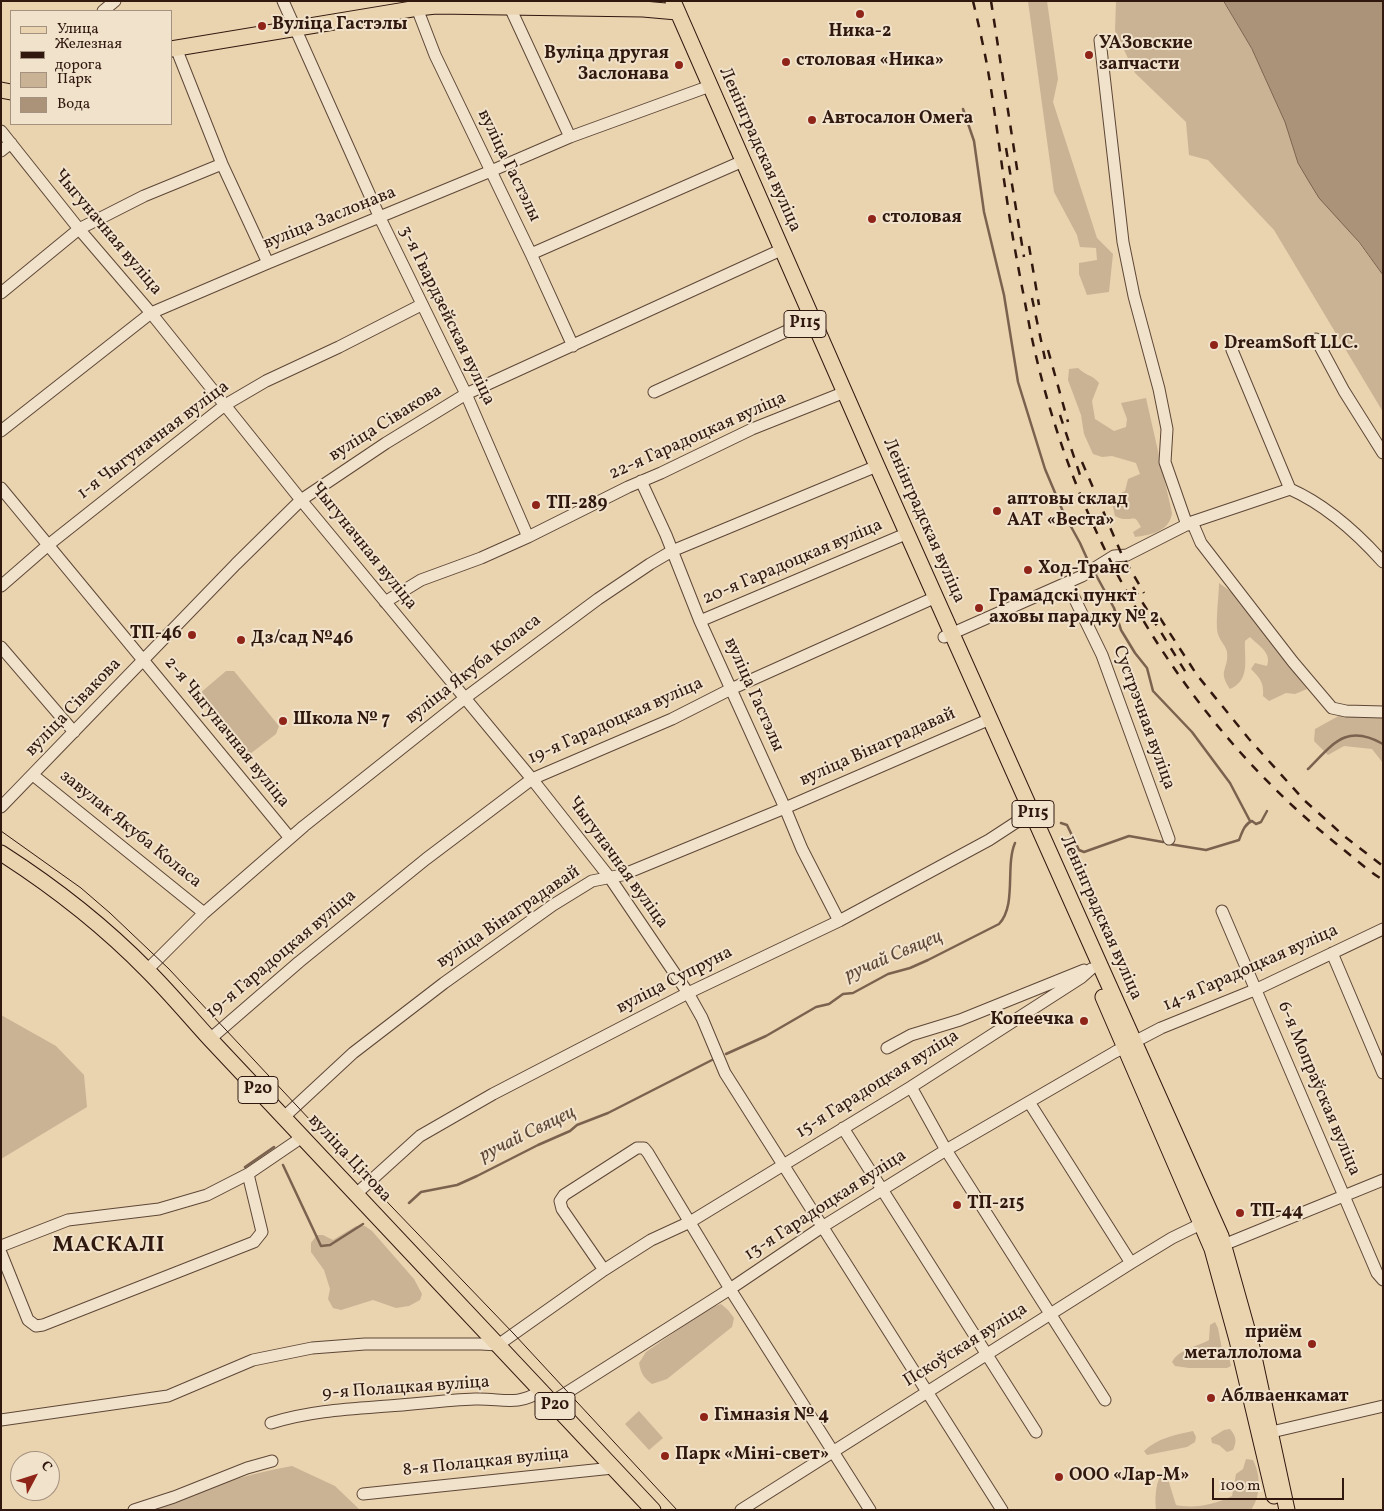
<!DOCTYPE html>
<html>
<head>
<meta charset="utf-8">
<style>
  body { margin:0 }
  #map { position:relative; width:1384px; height:1511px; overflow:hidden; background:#ead3af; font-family:Vollkorn,serif }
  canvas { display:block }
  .frame { position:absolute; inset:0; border:2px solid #30180f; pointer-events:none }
  .legend { position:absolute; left:10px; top:10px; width:162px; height:115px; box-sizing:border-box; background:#f1e2cb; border:1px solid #a49180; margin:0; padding:6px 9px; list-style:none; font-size:15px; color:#30180f }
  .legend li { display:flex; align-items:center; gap:10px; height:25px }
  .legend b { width:25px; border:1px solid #a49180 }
  .north { position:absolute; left:10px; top:1451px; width:50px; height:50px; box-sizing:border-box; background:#f1e2cb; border:1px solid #a49180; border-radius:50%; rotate:50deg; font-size:14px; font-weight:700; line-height:20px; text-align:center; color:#30180f }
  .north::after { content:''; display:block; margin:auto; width:18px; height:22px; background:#8f2418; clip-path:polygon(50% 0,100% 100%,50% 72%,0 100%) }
  .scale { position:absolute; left:1212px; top:1478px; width:132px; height:22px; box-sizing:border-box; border:2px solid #30180f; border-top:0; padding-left:6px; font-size:15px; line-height:18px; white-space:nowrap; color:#30180f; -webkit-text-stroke:4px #f1e2cb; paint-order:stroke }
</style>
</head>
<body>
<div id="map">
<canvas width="1384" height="1511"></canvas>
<div class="frame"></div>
<ul class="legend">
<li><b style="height:6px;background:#ead3af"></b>Улица</li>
<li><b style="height:6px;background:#30180f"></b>Железная дорога</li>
<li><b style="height:14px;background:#cab394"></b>Парк</li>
<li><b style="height:14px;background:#ab9379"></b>Вода</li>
</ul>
<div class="north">С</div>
<div class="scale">100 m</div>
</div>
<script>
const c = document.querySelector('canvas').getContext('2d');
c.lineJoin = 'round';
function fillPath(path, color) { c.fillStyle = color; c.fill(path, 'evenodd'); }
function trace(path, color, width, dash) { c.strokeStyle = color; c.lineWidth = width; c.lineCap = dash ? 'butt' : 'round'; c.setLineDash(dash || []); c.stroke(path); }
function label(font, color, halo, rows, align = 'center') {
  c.font = font + ' Vollkorn,serif'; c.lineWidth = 4; c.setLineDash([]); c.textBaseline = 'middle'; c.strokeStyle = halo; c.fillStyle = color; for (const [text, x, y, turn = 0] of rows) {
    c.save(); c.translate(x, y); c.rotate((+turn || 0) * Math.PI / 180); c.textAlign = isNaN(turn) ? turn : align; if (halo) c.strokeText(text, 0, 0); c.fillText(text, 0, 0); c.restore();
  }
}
const green = new Path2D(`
  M1028,1H1047L1058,79L1053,102L1097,238L1113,254L1109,292L1087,295L1079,274V263L1097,260L1096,248L1080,247L1077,235L1054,192Z
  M1116,1H1224L1252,49L1285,122L1298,163L1383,275V412L1274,230L1208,160L1189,155L1186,122L1135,73L1115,31Z
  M1078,368C1086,376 1093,375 1099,383L1092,401L1095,419L1114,431L1126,427L1127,419L1121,403L1146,398L1172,513C1170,531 1151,535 1135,537L1133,532L1141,527C1134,514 1135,520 1124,519C1121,519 1118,517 1115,516L1112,503L1117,495L1125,491L1128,479L1140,474L1136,463L1112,456L1102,457L1093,454L1084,434L1081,415L1068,380L1069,369Z
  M1219,583L1234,594L1307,689L1295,694L1286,693L1269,701L1263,696C1264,683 1260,678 1251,669L1255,663L1267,666C1272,653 1259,646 1250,637L1245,641C1244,659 1251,680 1230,689C1217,670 1229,670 1227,652C1226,646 1220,641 1218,634C1215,624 1219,595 1219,583Z
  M226,671H234L279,726L276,734L250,754L241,753L200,701L199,694Z
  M1344,713L1383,717V763L1372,749L1344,746L1328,755L1314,741L1315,729Z
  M1,1015L56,1046L84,1075L87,1107L1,1159Z
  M356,1226H365L372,1231L414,1279L422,1294L420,1300L409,1306L396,1308L373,1300L341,1310L333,1308L328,1299L330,1289L324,1270L311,1252V1243L317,1235H323L333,1240Z
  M721,1304L728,1310L734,1318L732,1327L667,1379L652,1384C643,1377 641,1373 639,1363L646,1352L709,1308Z
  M1215,1322L1218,1328L1223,1355L1229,1357L1231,1366L1227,1368H1189L1175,1366L1172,1362C1179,1349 1197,1347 1209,1340L1210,1325Z
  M639,1411L663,1438L649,1450L625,1424Z
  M1230,1429C1236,1436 1237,1441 1233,1450L1227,1452L1219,1445L1212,1443L1211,1438L1224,1430Z
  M1193,1431L1196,1437L1195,1442L1187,1447L1147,1455L1144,1451C1158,1438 1174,1435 1193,1431Z
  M1246,1459L1253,1460C1261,1475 1261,1496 1251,1510H1156C1155,1501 1155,1483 1161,1476H1167L1176,1505C1195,1509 1216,1504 1232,1496L1236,1474L1243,1469Z
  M292,1466L335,1486L360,1510H142C192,1492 240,1475 292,1466Z`);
const water = new Path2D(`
  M1224,1H1383V275L1359,242L1319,198L1308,180L1298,163L1285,122L1252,49Z`);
const stream = new Path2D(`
  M963,109L974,141L984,212L1004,295L1018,382L1045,469L1064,514L1080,543L1089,563
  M1096,575L1114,608L1121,630L1135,653L1147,668L1153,691L1192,732L1230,783L1250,821
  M1308,769C1333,744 1346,723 1383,744
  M1061,823L1067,825L1079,850L1084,852L1129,836L1163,842
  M1169,844L1206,850L1239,840C1242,833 1244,824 1252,821L1256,824L1261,822L1267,811
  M726,1054L766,1036L816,1007L829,1004L843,994L853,993L888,974L910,968L928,960L999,924C1017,905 1005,866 1015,843
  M283,1165L321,1246L330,1245L363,1224
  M245,1167L274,1147
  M409,1203L421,1192L457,1185L477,1176L538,1145L570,1131L577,1125L608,1113L712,1060`);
const minor = new Path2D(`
  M283,1L380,218L466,394L528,537
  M507,1L570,137
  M415,3L435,55L531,254L573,346
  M103,11L115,1
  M1100,40L1123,242L1134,296L1159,389L1167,429L1165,462L1187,525
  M176,48L222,164L268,263
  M1,131L79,229L151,313L301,500L532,779L610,878L688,993L702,1018L725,1073L1002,1510
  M1,151L11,143
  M531,254L743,161
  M1,293L79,229L144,196L222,164
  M1316,339L1344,391L1383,453
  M1232,350L1290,489
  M654,392L813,319
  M1,431L151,313L268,263L491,171L570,137L710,86
  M641,481L666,535L700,621L785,808L802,849L839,921
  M1,488L290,838
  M1192,522L1201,543L1293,662L1332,708L1346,711L1383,712
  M1067,583L1102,655L1169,839
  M1,586L47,546L225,405L266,381L339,347L421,305
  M385,602L421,580L481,558L528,537L628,487L661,473L752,429L845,392
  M700,621L908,533
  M944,637L1082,576L1114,556L1127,555L1192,522L1290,489C1326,505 1357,533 1383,562
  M1,647L74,732
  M33,775L204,913
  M1,807L236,564L301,500L386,443L466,394L783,249
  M1222,911L1377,1273L1383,1280
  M1332,953L1383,1073
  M147,970L204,913L304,826L465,698L598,599L650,564L672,551L877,466
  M210,1039L299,962L426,859L532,779L672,719L731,689L936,597
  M887,1048L911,1035L960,1020L1084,970
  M911,1087L946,1150L1105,1400
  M1029,1102L1131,1263
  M284,1117L353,1053L444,983L553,905L592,881L622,875L785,808L990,719
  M843,1128L1036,1432
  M356,1194L420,1136L493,1094L688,993L839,921L989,840L1015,823L1033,815
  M1,1246L68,1220L159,1209L207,1195L248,1174L295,1142L302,1136
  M1216,1248L1383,1180
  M1,1253L28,1320L36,1326L43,1325L254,1242L262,1232L248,1174
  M604,1270L562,1209L560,1201L564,1195L637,1148H644L648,1153L730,1289L870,1510
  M552,1402L730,1289L822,1227L946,1150L1115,1052L1161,1028L1257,989L1383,929
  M1,1420L168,1396L253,1360L312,1348L365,1344H481L498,1345L604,1270L651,1240L690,1222L911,1087L1082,977L1091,969
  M271,1423C309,1411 348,1409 388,1406C417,1404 446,1400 475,1399C502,1398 516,1407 541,1391
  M1263,1434L1383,1406
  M363,1494L613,1468
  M134,1510L174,1497L247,1468L272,1461
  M741,1510L1131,1263L1172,1238L1207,1221`);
const major = new Path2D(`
  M673,1L877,466L1221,1236L1251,1343L1287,1510
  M171,49L418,8L436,6L643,9L677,12
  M1,90L11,92
  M1,853C54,887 104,926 148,971C170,993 189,1016 210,1039L653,1510
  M1103,997L1212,1249L1237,1340L1274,1496`);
const tram = new Path2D(`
  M1,831L81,888L110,913L169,969L368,1182L514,1334L677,1510`);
const rail = new Path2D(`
  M973,1C978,22 983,44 987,65C995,110 1000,155 1007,200C1013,243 1022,286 1030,329C1071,529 1178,717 1339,846C1353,857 1367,870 1383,880
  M991,1L1018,175
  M1006,148L1024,257
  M1029,246L1039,305
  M1032,298L1045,359
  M1048,350L1068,422
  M1060,415L1082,481
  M1082,462L1122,555L1144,593
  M1133,587L1188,676
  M1160,618L1197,675L1249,739L1304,800L1344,836L1383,866`);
const markers = [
  [860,14,5,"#8f2418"],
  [262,26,5,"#8f2418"],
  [1089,55,5,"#8f2418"],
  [786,62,5,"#8f2418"],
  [679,65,5,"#8f2418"],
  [812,120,5,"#8f2418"],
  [872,219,5,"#8f2418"],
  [1214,345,5,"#8f2418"],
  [536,505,5,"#8f2418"],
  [997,511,5,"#8f2418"],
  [1028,570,5,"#8f2418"],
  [979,608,5,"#8f2418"],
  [192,635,5,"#8f2418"],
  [241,640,5,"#8f2418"],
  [283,721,5,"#8f2418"],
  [1084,1021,5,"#8f2418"],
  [957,1205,5,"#8f2418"],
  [1240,1213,5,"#8f2418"],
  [1312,1344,5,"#8f2418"],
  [1211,1398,5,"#8f2418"],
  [704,1417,5,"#8f2418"],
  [665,1456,5,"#8f2418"],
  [1059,1477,5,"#8f2418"]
];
const shields = [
  [805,324,42],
  [1033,814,42],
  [258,1090,40],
  [555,1406,40]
];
const shieldNames = [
  ["Р115",805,324],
  ["Р115",1033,814],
  ["Р20",258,1090],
  ["Р20",555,1406]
];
const poiNames = [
  ["Вуліца Гастэлы",272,26],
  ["Ника-2",860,33,"center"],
  ["УАЗовские",1099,45],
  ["запчасти",1099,66],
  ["Вуліца другая",669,55,"right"],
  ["Заслонава",669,76,"right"],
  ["столовая «Ника»",796,62],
  ["Автосалон Омега",822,120],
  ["столовая",882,219],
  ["DreamSoft LLC.",1224,345],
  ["аптовы склад",1007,501],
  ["ААТ «Веста»",1007,522],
  ["ТП-289",546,505],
  ["Ход-Транс",1038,570],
  ["Грамадскі пункт",989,598],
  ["аховы парадку № 2",989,619],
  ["ТП-46",182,635,"right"],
  ["Дз/сад №46",251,640],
  ["Школа № 7",293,721],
  ["Копеечка",1074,1021,"right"],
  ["ТП-215",967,1205],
  ["ТП-44",1250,1213],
  ["приём",1302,1334,"right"],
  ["металлолома",1302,1355,"right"],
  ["Аблваенкамат",1221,1398],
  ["Гімназія № 4",714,1417],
  ["Парк «Міні-свет»",675,1456],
  ["ООО «Лар-М»",1069,1477]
];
const streetNames = [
  ["Ленінградская вуліца",759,150,66],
  ["вуліца Гастэлы",508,166,64],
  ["вуліца Заслонава",330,219,-22],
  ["Чыгуначная вуліца",107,233,50],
  ["3-я Гвардзейская вуліца",446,316,64],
  ["вуліца Сівакова",386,424,-32],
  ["22-я Гарадоцкая вуліца",698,437,-24],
  ["1-я Чыгуначная вуліца",154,441,-37],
  ["Ленінградская вуліца",923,521,66],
  ["Чыгуначная вуліца",363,547,51],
  ["20-я Гарадоцкая вуліца",793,563,-23],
  ["вуліца Якуба Коласа",474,670,-38],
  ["вуліца Гастэлы",753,695,66],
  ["вуліца Сівакова",74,708,-46],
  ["Сустрэчная вуліца",1143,718,70],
  ["19-я Гарадоцкая вуліца",616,722,-24],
  ["2-я Чыгуначная вуліца",226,733,51],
  ["вуліца Вінаградавай",878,748,-24],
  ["завулак Якуба Коласа",130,830,39],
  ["Чыгуначная вуліца",617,863,54],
  ["вуліца Вінаградавай",509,918,-34],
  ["Ленінградская вуліца",1100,918,66],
  ["19-я Гарадоцкая вуліца",282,955,-40],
  ["14-я Гарадоцкая вуліца",1251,969,-24],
  ["вуліца Супруна",675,981,-27],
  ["15-я Гарадоцкая вуліца",878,1085,-32],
  ["6-я Мопраўская вуліца",1318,1089,67],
  ["вуліца Цітова",349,1159,47],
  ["13-я Гарадоцкая вуліца",826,1206,-33],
  ["Пскоўская вуліца",966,1346,-32],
  ["9-я Полацкая вуліца",406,1389,-4],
  ["8-я Полацкая вуліца",486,1463,-6]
];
const waterNames = [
  ["ручай Свяцец",894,957,-23],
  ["ручай Свяцец",528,1135,-26]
];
const districtNames = [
  ["МАСКАЛІ",109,1247]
];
fillPath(green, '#cab394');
fillPath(water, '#ab9379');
trace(water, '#7a624f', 1);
trace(stream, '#7a624f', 2.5);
trace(minor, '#5e4737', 13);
trace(major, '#30180f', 17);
trace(minor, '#f1e2cb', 11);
trace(major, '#ead3af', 15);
trace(tram, '#30180f', 1);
trace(rail, '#30180f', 2.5, [9, 9]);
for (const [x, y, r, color] of markers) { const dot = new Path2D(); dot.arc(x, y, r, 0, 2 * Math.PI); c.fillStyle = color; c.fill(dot); trace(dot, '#f1e2cb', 2); }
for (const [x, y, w] of shields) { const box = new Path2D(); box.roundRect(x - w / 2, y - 13.5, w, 27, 4); c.fillStyle = '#f1e2cb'; c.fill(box); trace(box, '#30180f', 1); }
label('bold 16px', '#30180f', null, shieldNames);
label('bold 18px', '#30180f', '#f1e2cb', poiNames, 'left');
label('18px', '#30180f', '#f1e2cb', streetNames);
label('italic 19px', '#614939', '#f1e2cb', waterNames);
c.letterSpacing = '1px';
label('bold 22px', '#30180f', '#f1e2cb', districtNames);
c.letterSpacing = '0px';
</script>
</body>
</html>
